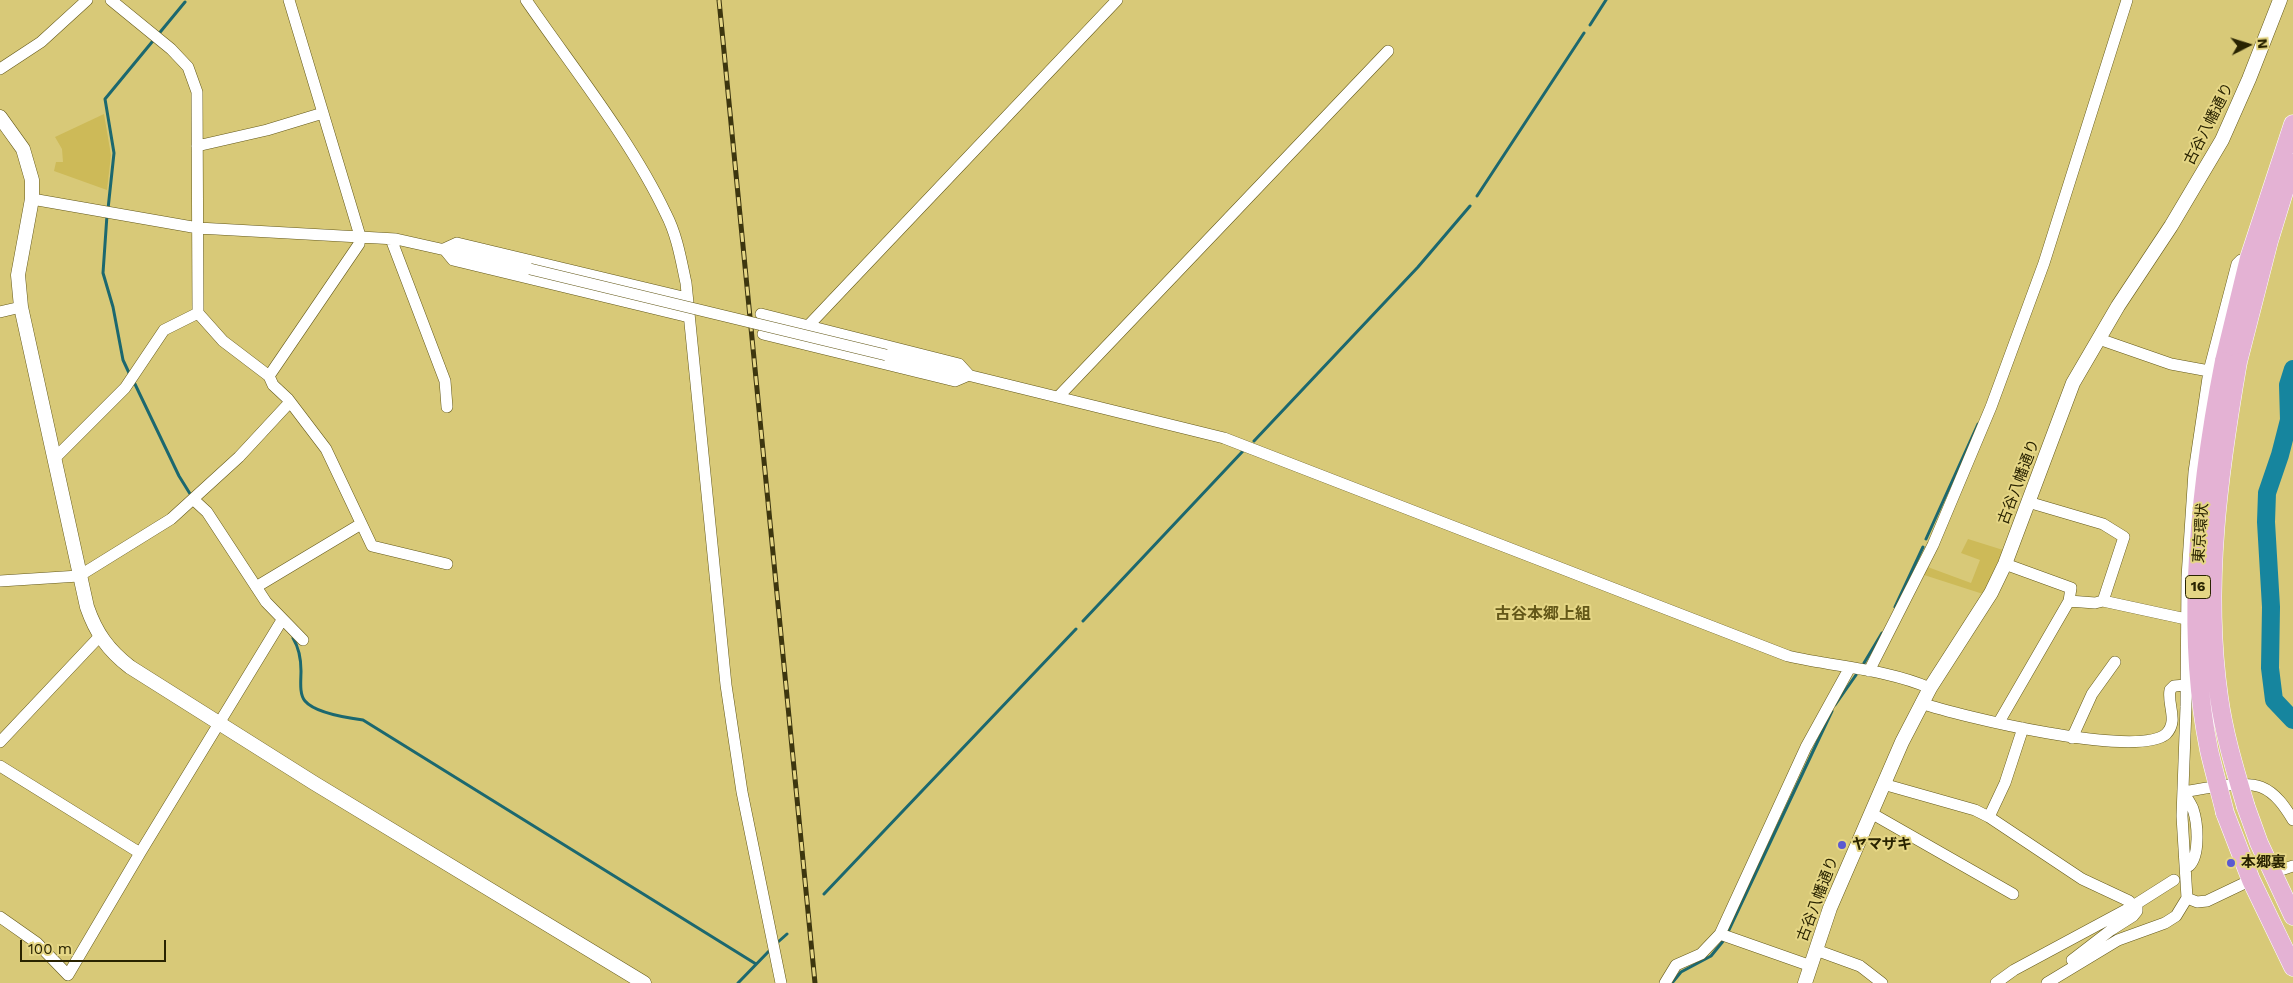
<!DOCTYPE html>
<html>
<head>
<meta charset="utf-8">
<style>
  body { margin:0 }
  #map { position:relative; width:2293px; height:983px; overflow:hidden; background:#d8c978; font-family:"Work Sans",sans-serif }
  canvas { display:block }
  .north { position:absolute; left:2223px; top:20px; width:50px; height:50px; -webkit-text-stroke:4px #e5d685; paint-order:stroke; rotate:85deg; font-size:14px; font-weight:700; line-height:20px; text-align:center; color:#292301 }
  .north::after { content:''; display:block; margin:auto; width:18px; height:22px; background:#292301; clip-path:polygon(50% 0,100% 100%,50% 72%,0 100%) }
  .scale { position:absolute; left:20px; top:940px; width:146px; height:22px; box-sizing:border-box; border:2px solid #292301; border-top:0; padding-left:6px; font-size:15px; line-height:18px; white-space:nowrap; color:#292301; -webkit-text-stroke:4px #e5d685; paint-order:stroke }
</style>
</head>
<body>
<div id="map">
<canvas width="2293" height="983"></canvas>
<div class="north">N</div>
<div class="scale">100 m</div>
</div>
<script>
const c = document.querySelector('canvas').getContext('2d');
c.lineJoin = 'round';
function fillPath(path, color) { c.fillStyle = color; c.fill(path, 'evenodd'); }
function trace(path, color, width, dash) { c.strokeStyle = color; c.lineWidth = width; c.lineCap = dash ? 'butt' : 'round'; c.setLineDash(dash || []); c.stroke(path); }
function label(font, color, halo, rows, align = 'center') {
  c.font = font + ' "Work Sans","Noto Sans JP",sans-serif'; c.lineWidth = 4; c.setLineDash([]); c.textBaseline = 'middle'; c.strokeStyle = halo; c.fillStyle = color; for (const [text, x, y, turn = 0] of rows) {
    c.save(); c.translate(x, y); c.rotate((+turn || 0) * Math.PI / 180); c.textAlign = isNaN(turn) ? turn : align; if (halo) c.strokeText(text, 0, 0); c.fillText(text, 0, 0); c.restore();
  }
}
const green = new Path2D(`
  M104,114L111,155L107,190L54,171L56,162H63L62,149L55,137Z
  M1968,539L2003,550L1983,594L1921,574L1925,566L1971,583L1980,560L1961,553Z`);
const stream = new Path2D(`
  M1590,25L1606,0
  M1477,196L1584,33
  M108,209L114,153L105,99L185,2
  M107,215L103,273L113,307L123,360L130,375
  M133,380L179,476L192,497
  M1254,441L1418,267L1470,206
  M1926,539L1978,424
  M1895,607L1923,547
  M1083,621L1243,451
  M293,638C299,648 301,660 301,671C301,680 299,694 305,701C315,713 348,718 363,720L756,964
  M1864,663L1882,633
  M1835,705L1856,675
  M824,894L1076,629
  M1727,934L1832,711
  M778,942L787,934
  M738,983L770,950
  M1672,983L1681,972L1711,956L1724,940`);
const river = new Path2D(`
  M2293,369L2288,385L2289,420L2280,455L2267,493L2266,522L2271,607L2270,668L2274,700L2293,720`);
const minor = new Path2D(`
  M111,0L171,49L188,67L197,92L198,313L223,341L269,376
  M289,0L360,236L359,244L269,376L273,385L288,399L326,449L372,546L447,564
  M526,0C572,67 631,140 666,214C677,235 681,260 686,283L726,685L742,792L781,983
  M0,69L41,42L87,0
  M197,146L267,130L323,113
  M32,199L198,228L396,239L530,269
  M391,239L445,381L447,407
  M444,249L453,260L689,317
  M444,249L457,243L687,298
  M0,312L21,307
  M761,314L959,364L969,375L955,381L763,334
  M808,326L1117,0
  M2099,339L2171,364L2209,371
  M886,355L1224,438L1788,656C1836,667 1886,669 1930,688
  M1058,397L1388,51
  M55,458L125,388L164,330L198,313
  M194,500L207,512L266,602L303,640
  M2028,502L2103,524L2124,537L2103,601
  M0,581L79,576L171,519L239,457L290,402
  M256,587L361,524
  M2069,601L2095,603L2103,601L2186,619
  M1869,671L1933,545L1991,407L2044,263L2127,0
  M1921,703C1959,716 2137,759 2166,734C2179,721 2167,705 2170,690L2174,686L2186,685
  M1999,722L2069,601L2071,588L2005,564
  M2072,738L2092,694L2115,662
  M0,742L99,637
  M0,766L140,853L68,975L37,943L0,917
  M1883,784L1975,810L1989,817L2082,879L2129,901L2133,906L2174,880
  M2183,792C2202,789 2244,780 2261,787C2276,793 2285,807 2293,820
  M2183,792C2186,797 2191,803 2193,809C2198,824 2200,856 2189,866
  M1871,813L2013,894
  M1989,817L2005,783L2023,728
  M140,853L282,620
  M2272,873L2293,866
  M2187,898L2197,902L2207,901L2251,880
  M1720,934L1811,966
  M1816,950L1860,966L1882,983
  M2072,960L2111,930L2133,916L2137,911V904
  M1665,983L1676,965L1701,954L1720,934L1806,747L1849,669
  M1996,983L2014,970L2133,906
  M2047,983L2118,940L2165,923L2176,916L2187,898L2182,816L2186,707L2187,577L2194,472L2209,371L2237,264L2241,260L2249,258`);
const tertiary = new Path2D(`
  M0,117L23,149L32,180V199L18,275L21,307L87,607C96,633 108,650 130,667L314,783L644,983
  M1805,983L1830,908L1902,742L1930,688L1991,593L2005,564L2073,383L2118,306L2171,226L2222,140L2249,79L2280,0`);
const trunk = new Path2D(`
  M2224,361L2249,258L2293,124
  M2238,362L2269,241L2293,163
  M2246,807L2259,843L2293,916
  M2225,813L2251,880L2293,967`);
const rail = new Path2D(`
  M719,0L815,983`);
const minorBridge = new Path2D(`
  M530,269L886,355`);
const trunkBridge = new Path2D(`
  M2224,361C2200,483 2184,628 2209,750C2214,772 2220,792 2225,813
  M2238,362C2219,472 2203,585 2219,697C2224,734 2235,770 2246,807`);
const markers = [
  [1842,845,5,"#5a59d1"],
  [2231,863,5,"#5a59d1"]
];
const shields = [
  [2198,587,25]
];
const shieldNames = [
  ["16",2198,587]
];
const streetNames = [
  ["古谷八幡通り",2209,124,-63],
  ["古谷八幡通り",2019,482,-69],
  ["東京環状",2201,533,-86],
  ["古谷八幡通り",1818,899,-69]
];
const poiNames = [
  ["ヤマザキ",1852,845],
  ["本郷裏",2241,863]
];
const neighbourhoodNames = [
  ["古谷本郷上組",1543,614]
];
fillPath(green, '#cdba58');
trace(stream, '#1c686f', 3);
trace(river, '#16859e', 18);
trace(minor, '#64591a', 12);
trace(tertiary, '#64591a', 15);
trace(trunk, '#fff', 19);
trace(minor, '#fff', 11);
trace(tertiary, '#fff', 14);
trace(trunk, '#e4b2d4', 18);
trace(rail, '#3d360f', 5);
trace(rail, '#e5d685', 3, [9]);
trace(minorBridge, '#64591a', 12, []);
trace(trunkBridge, '#fff', 19, []);
trace(minorBridge, '#fff', 11);
trace(trunkBridge, '#e4b2d4', 18);
for (const [x, y, r, color] of markers) { const dot = new Path2D(); dot.arc(x, y, r, 0, 2 * Math.PI); c.fillStyle = color; c.fill(dot); trace(dot, '#e5d685', 2); }
for (const [x, y, w] of shields) { const box = new Path2D(); box.roundRect(x - w / 2, y - 11.5, w, 23, 4); c.fillStyle = '#e5d685'; c.fill(box); trace(box, '#292301', 1); }
label('bold 14px', '#292301', null, shieldNames);
label('15px', '#292301', '#e5d685', streetNames);
label('bold 15px', '#292301', '#e5d685', poiNames, 'left');
label('bold 16px', '#635718', '#e5d685', neighbourhoodNames);
</script>
</body>
</html>
